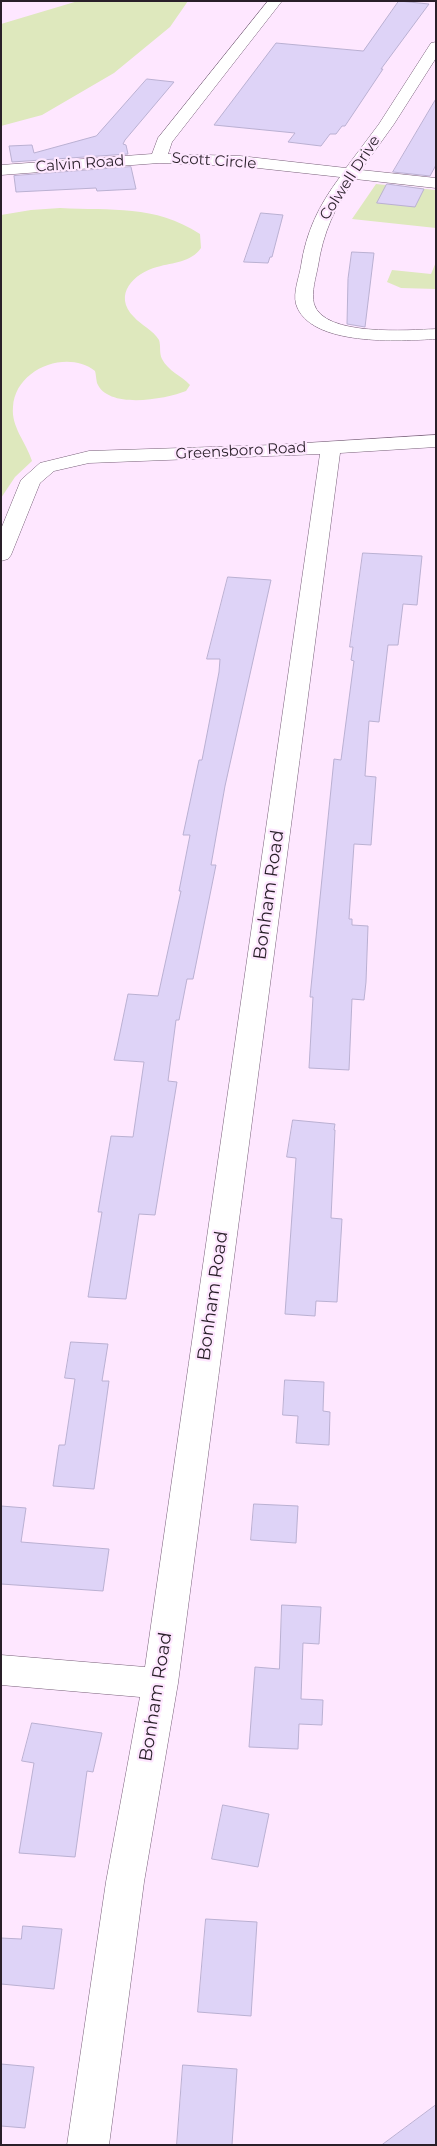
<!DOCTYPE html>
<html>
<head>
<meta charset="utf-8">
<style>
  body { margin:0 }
  #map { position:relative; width:437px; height:2146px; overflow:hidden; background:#fee7ff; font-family:Montserrat,sans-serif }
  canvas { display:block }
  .frame { position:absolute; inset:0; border:2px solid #291f29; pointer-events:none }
</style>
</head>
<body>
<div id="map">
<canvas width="437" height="2146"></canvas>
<div class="frame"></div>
</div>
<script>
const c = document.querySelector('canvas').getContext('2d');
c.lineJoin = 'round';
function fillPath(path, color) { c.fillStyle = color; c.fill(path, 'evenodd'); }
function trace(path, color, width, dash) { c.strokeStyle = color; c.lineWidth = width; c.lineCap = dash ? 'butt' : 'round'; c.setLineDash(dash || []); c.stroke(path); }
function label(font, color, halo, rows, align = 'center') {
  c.font = font + ' Montserrat,sans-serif'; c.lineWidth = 4.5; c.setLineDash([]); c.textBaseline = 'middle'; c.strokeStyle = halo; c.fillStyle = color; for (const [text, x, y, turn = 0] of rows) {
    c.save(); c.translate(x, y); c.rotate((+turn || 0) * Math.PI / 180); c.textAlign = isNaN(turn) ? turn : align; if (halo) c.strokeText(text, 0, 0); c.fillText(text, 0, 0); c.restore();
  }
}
const green = new Path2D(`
  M78,1H188L170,27L114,73L42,115L1,126V24Z
  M376,184L436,190V228L352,219Z
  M60,208C112,211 154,204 200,234L201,248C190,263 174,262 157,267C134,273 112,295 134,317C141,325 153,330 159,340C161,346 159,353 162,359C168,371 182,376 190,385L186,391C166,399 108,410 97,383C96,379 96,374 95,371C67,349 15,369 13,407C11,427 26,442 32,461L15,477L1,498V215L31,210Z
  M436,262V289L401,288L387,282L392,270L431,274Z`);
const building = new Path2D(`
  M399,1L429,4L381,69H383L345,126H342L336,134H330L321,146L288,142L295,133L214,125L276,43L363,51Z
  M147,79L174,82L125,140L123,144L126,145L128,154L12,162L9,146L32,145L34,153L96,136Z
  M436,99V165L430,176L393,172Z
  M131,167L136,189L97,191L96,188L16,192L14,176Z
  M387,184L424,189L415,207L377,203Z
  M261,213L283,215L272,257H270L268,263L244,262Z
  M352,252L374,253L365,327L347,324L348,279Z
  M363,553L422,556L417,605L403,604L398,645H388L379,722L369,721L365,776L376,777L371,845L354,844L349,919H352V925L368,926L366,982L364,1000L352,999L349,1070L309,1068L313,997H310L334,759L341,760L354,661L351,660L353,647H350Z
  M228,577L271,580L225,786L211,865H216L193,979H187L179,1020H176L168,1081L177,1082L155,1215L139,1214L126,1299L88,1297L102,1212H98L111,1136L133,1137L144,1062L114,1060L117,1047L128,994L158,996L181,891H179L190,835H183L199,760H202L219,672L220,659H207Z
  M293,1120L335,1124L334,1130H335L331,1218L342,1219L337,1302L316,1301L315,1316L285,1314L296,1158L287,1157Z
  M71,1342L108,1344L102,1381H109L94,1489L53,1486L59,1445H65L75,1379L65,1378Z
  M285,1380L324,1382L323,1411L330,1412L329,1445L296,1443L298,1416L283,1415Z
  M254,1504L298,1506L296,1543L251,1540Z
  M1,1506L26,1508L21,1542L109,1549L103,1591L1,1584Z
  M282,1605L321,1607L319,1644L303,1643L301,1699L323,1700L322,1725L299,1724L298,1749L249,1747L255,1667L279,1669Z
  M32,1723L102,1733L93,1772L87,1771L75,1857L19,1853L34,1763L22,1761Z
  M223,1805L269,1814L258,1867L212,1859Z
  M206,1919L257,1922L251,2016L198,2012Z
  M23,1926L62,1929L54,1989L1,1984V1938L21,1939Z
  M1,2064L34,2067L25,2128L1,2126Z
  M183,2065L237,2069L232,2145H177Z
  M436,2105V2145H382Z`);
const street = new Path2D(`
  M268,1H282L172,142L168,154L240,156L346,168L379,124L431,43L436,42V58L394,124L361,170L436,178V188L355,179C335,206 323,233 318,266C316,277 311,292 314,304C324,337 409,330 436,329V339C401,341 309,347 296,304C293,292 299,278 301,266C306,232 319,205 340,177L240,166L159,163L1,175V165L152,154L158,138Z
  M436,435V447L340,453L178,1683L144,1882L109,2145H67L106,1882L140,1697L1,1685V1655L145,1667L320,454L89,463L54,471L40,483L11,555L8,559L1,561V529L21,480L40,463L89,451L273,445Z`);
const farStreetnames = [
  ["Scott Circle",214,161,4],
  ["Calvin Road",80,164,-4],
  ["Colwell Drive",350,178,-57],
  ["Greensboro Road",241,451,-3]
];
const streetNames = [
  ["Bonham Road",269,895,-82],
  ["Bonham Road",213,1296,-82],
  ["Bonham Road",156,1697,-81]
];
fillPath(green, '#dee8bd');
fillPath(building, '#ded3f7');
trace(building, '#bab0d2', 1);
trace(street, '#786079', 1);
fillPath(street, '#fff');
label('15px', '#291f29', '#fee7ff', farStreetnames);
label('18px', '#291f29', '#fee7ff', streetNames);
</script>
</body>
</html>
